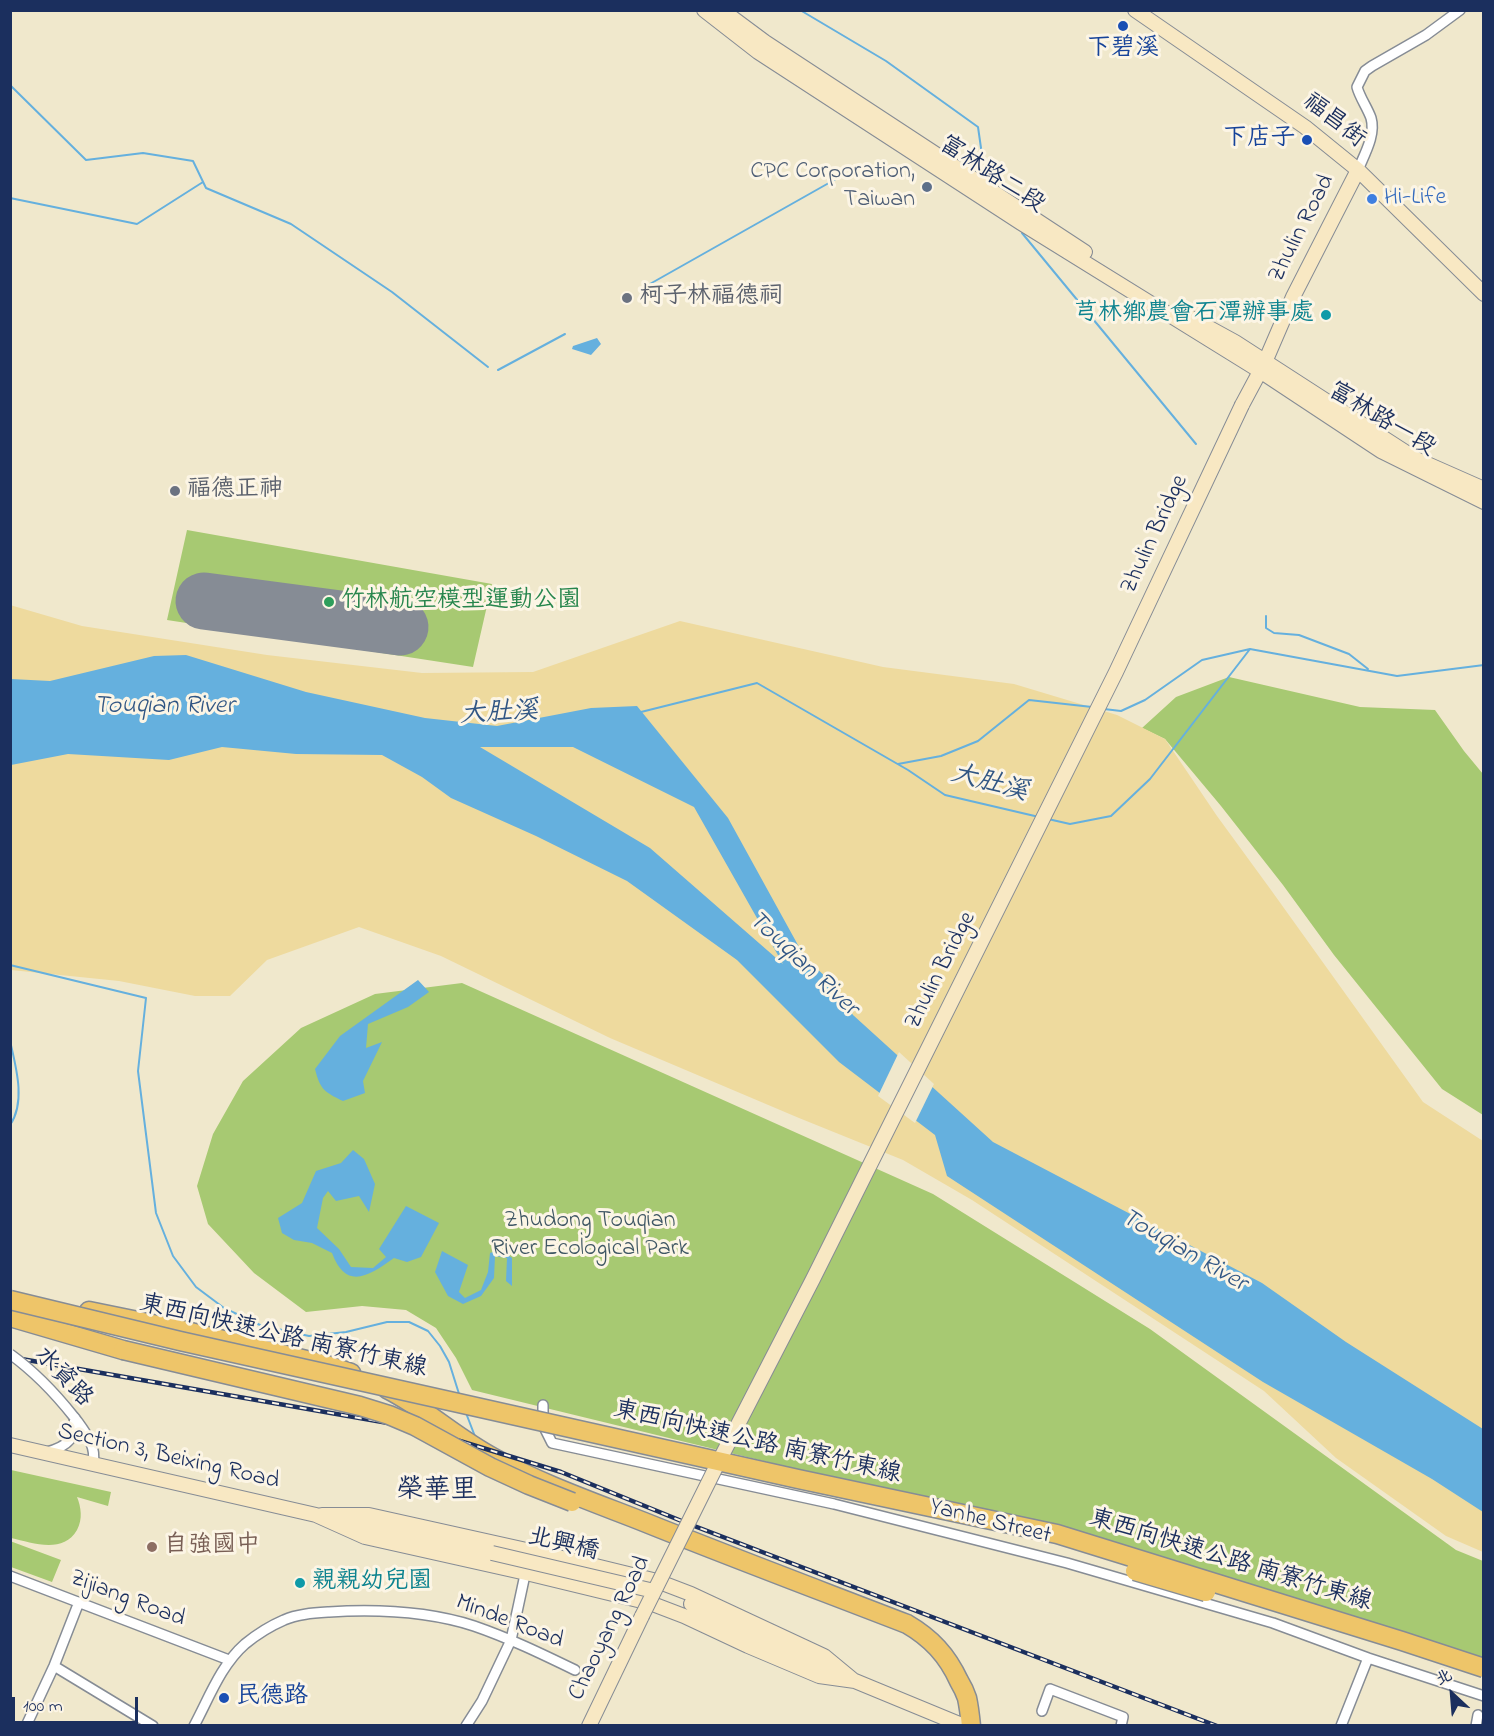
<!DOCTYPE html>
<html>
<head>
<meta charset="utf-8">
<style>
  body { margin:0 }
  #map { position:relative; width:1494px; height:1736px; overflow:hidden; background:#f0e8cc; font-family:"Indie Flower","LXGW WenKai TC",sans-serif }
  canvas { display:block }
  .frame { position:absolute; inset:0; border:12px solid #1b2f5e; pointer-events:none }
  .north { position:absolute; left:1422px; top:1664px; width:60px; height:60px; -webkit-text-stroke:4px #fcf5e5; paint-order:stroke; rotate:334deg; font-size:16px; font-weight:700; line-height:24px; text-align:center; color:#1b2f5e }
  .north::after { content:''; display:block; margin:auto; width:21px; height:27px; background:#1b2f5e; clip-path:polygon(50% 0,100% 100%,50% 72%,0 100%) }
  .scale { position:absolute; left:12px; top:1697px; width:126px; height:27px; box-sizing:border-box; border:3px solid #1b2f5e; border-top:0; padding-left:8px; font-size:18px; line-height:21px; white-space:nowrap; color:#1b2f5e; -webkit-text-stroke:4px #fcf5e5; paint-order:stroke }
</style>
</head>
<body>
<div id="map">
<canvas width="1494" height="1736"></canvas>
<div class="frame"></div>
<div class="north">北</div>
<div class="scale">100 m</div>
</div>
<script>
const c = document.querySelector('canvas').getContext('2d');
c.lineJoin = 'round';
function fillPath(path, color) { c.fillStyle = color; c.fill(path, 'evenodd'); }
function trace(path, color, width, dash) { c.strokeStyle = color; c.lineWidth = width; c.lineCap = dash ? 'butt' : 'round'; c.setLineDash(dash || []); c.stroke(path); }
function label(font, color, halo, rows, align = 'center') {
  c.font = font + ' "Indie Flower","LXGW WenKai TC",sans-serif'; c.lineWidth = 6; c.setLineDash([]); c.textBaseline = 'middle'; c.strokeStyle = halo; c.fillStyle = color; for (const [text, x, y, turn = 0] of rows) {
    c.save(); c.translate(x, y); c.rotate((+turn || 0) * Math.PI / 180); c.textAlign = isNaN(turn) ? turn : align; if (halo) c.strokeText(text, 0, 0); c.fillText(text, 0, 0); c.restore();
  }
}
const green = new Path2D(`
  M187,530L492,584L473,667L167,620Z
  M1229,677L1360,707L1435,710L1464,751L1483,774V1115L1442,1089L1334,955L1283,885L1221,806L1165,739L1142,728L1176,697Z
  M462,983L933,1194L1150,1329L1456,1550L1483,1561V1672L948,1506L472,1390L456,1358L436,1328L406,1310L362,1306L306,1312L254,1273L208,1224L197,1186L213,1134L243,1081L301,1028L375,994Z
  M11,1470L111,1492L108,1506L77,1497C81,1507 83,1519 77,1530C63,1554 33,1543 11,1538Z
  M10,1541L61,1560L52,1582L11,1567Z`);
const sand = new Path2D(`
  M10,605L82,626L267,655L422,673L533,672L680,621L883,667L1014,684L1117,715L1165,739L1217,816L1271,890L1423,1102L1483,1141V1552L1446,1536L1336,1458L1264,1391L972,1200L903,1160L799,1118L610,1038L441,956L359,927L267,960L230,996H195L119,981L11,970Z`);
const water = new Path2D(`
  M597,338L601,344L591,355L572,349L573,346Z
  M186,655L306,692L425,718L497,726L591,708L637,706L728,818L804,956L836,987L853,1015L993,1142L1262,1283L1346,1342L1483,1429V1512L1432,1479L1263,1382L947,1176L935,1135L839,1062L737,960L627,881L536,836L451,798L422,777L382,755L296,754L222,747L169,760L68,754L11,765V679L50,681L154,656ZM480,747H573L694,807L783,964L650,848Z
  M418,980L429,992L408,1007L368,1024L366,1048L382,1042L363,1081L365,1093L343,1101C324,1092 320,1089 315,1069L340,1036Z
  M353,1150L364,1159L375,1184L369,1212L359,1196L336,1201L328,1191L323,1198L317,1228L339,1249L351,1267L373,1268L386,1257L379,1249L406,1206L439,1223L421,1257L407,1262L394,1258C369,1276 346,1291 332,1253L312,1243L294,1240L282,1233L278,1218L302,1203L316,1171L341,1163Z
  M501,1249L512,1258V1286L506,1281L507,1258L495,1256L494,1278L481,1296L463,1304L448,1296L435,1272L442,1251L468,1265L459,1292L465,1298L481,1290L488,1272L490,1253Z`);
const pier = new Path2D(`
  M899,1052L934,1084L915,1123L878,1096Z`);
const stream = new Path2D(`
  M800,10L886,61L978,127L983,162
  M10,85L86,160L143,153L193,161L206,188L291,224L392,292L488,367
  M10,198L137,224L203,182
  M1022,233L1196,444
  M641,289L843,175L906,167
  M498,370L565,334
  M1266,616V628L1274,633L1299,635L1349,654L1368,669
  M1104,709L1121,711L1145,700L1202,660L1250,649
  M641,712L757,683L908,770L945,795L1039,817
  M898,764L941,756L978,741L1029,700L1092,707
  M1048,819L1070,824L1111,816L1150,779L1250,649L1397,676L1484,665
  M10,965L146,998L138,1071L156,1213L173,1256L196,1287L224,1308L260,1325L309,1336L346,1332L387,1322H409L428,1331L440,1346L449,1362L460,1397
  M10,1041C16,1067 26,1102 10,1125
  M466,1413L476,1439`);
const runway = new Path2D(`
  M204,601L400,627`);
const street = new Path2D(`
  M1358,170C1364,155 1376,135 1371,118C1367,107 1360,98 1357,87L1365,71L1372,66L1426,35L1460,10
  M543,1405V1425L552,1443L834,1504L1067,1563L1273,1623L1368,1658L1484,1696
  M75,1418C85,1432 97,1446 93,1464
  M47,1452C66,1447 78,1438 74,1417
  M10,1576L229,1660
  M54,1666L153,1726
  M1042,1711L1050,1689L1123,1717L1121,1726
  M26,1726L54,1666L79,1602
  M194,1726C209,1698 221,1665 245,1644C256,1635 270,1626 284,1620C297,1614 314,1613 329,1612C377,1609 427,1611 474,1626C509,1638 542,1654 575,1670
  M466,1726L482,1701L511,1640L526,1570
  M1341,1726L1368,1658
  M1476,1726L1478,1715`);
const secondary = new Path2D(`
  M704,10L758,52L1021,223L1260,371L1381,451L1484,502
  M722,10L765,42L1085,252
  M1135,10L1305,127L1358,170L1484,294
  M1182,313L1235,342L1416,459L1484,489
  M1242,405L1265,362L1293,297L1358,170
  M10,1445L316,1515L365,1537L526,1573L650,1603L684,1616L748,1646L819,1676L855,1681L964,1726
  M322,1515H369L567,1559L657,1581L691,1594L824,1656L853,1680
  M345,1521L492,1553
  M691,1604L747,1633L836,1673
  M589,1726L642,1616`);
const highway = new Path2D(`
  M89,1311L182,1330L327,1365L351,1373
  M10,1317L123,1350
  M387,1389C425,1408 456,1438 494,1458C541,1484 593,1502 644,1522C731,1557 819,1590 907,1624C931,1638 947,1655 959,1681C962,1686 965,1692 967,1698C969,1707 970,1716 971,1726`);
const rail = new Path2D(`
  M10,1357L388,1423L460,1441L561,1472L689,1524L1217,1726`);
const streetBridge = new Path2D(`
  M10,1354C35,1372 55,1393 74,1417`);
const secondaryBridge = new Path2D(`
  M492,1553L654,1591
  M642,1616L716,1467L813,1279L1116,672L1242,405`);
const highwayBridge = new Path2D(`
  M10,1300L180,1341L445,1400L798,1479L1057,1534L1402,1641L1484,1668
  M123,1350L360,1406L389,1415L415,1426L490,1467L529,1485L572,1502
  M1135,1571L1206,1592`);
const markers = [
  [1123,26,6,"#1a4fb4"],
  [1307,140,6,"#1a4fb4"],
  [927,187,6,"#5c6f8a"],
  [1372,199,6,"#3f7fe0"],
  [627,298,6,"#6b7280"],
  [1326,315,6,"#0f9aa8"],
  [175,491,6,"#6b7280"],
  [329,602,6,"#2e9e5b"],
  [152,1547,6,"#8d6e63"],
  [300,1583,6,"#0f9aa8"],
  [224,1698,6,"#1a4fb4"]
];
const transitNames = [
  ["下碧溪",1123,50],
  ["下店子",1295,140,"right"],
  ["民德路",236,1698,"left"]
];
const streetNames = [
  ["福昌街",1333,122,38],
  ["富林路二段",991,176,33],
  ["Zhulin Road",1303,229,-63],
  ["富林路一段",1381,421,31],
  ["Zhulin Bridge",1156,535,-65],
  ["Zhulin Bridge",942,971,-63],
  ["東西向快速公路 南寮竹東線",283,1338,13],
  ["水資路",62,1378,46],
  ["東西向快速公路 南寮竹東線",757,1444,13],
  ["Section 3, Beixing Road",168,1458,13],
  ["Yanhe Street",990,1523,14],
  ["北興橋",563,1546,13],
  ["東西向快速公路 南寮竹東線",1230,1562,17],
  ["Zijiang Road",127,1600,21],
  ["Minde Road",509,1623,21],
  ["Chaoyang Road",611,1629,-64]
];
const serviceNames = [
  ["CPC Corporation,",915,173],
  ["Taiwan",915,201]
];
const shopNames = [
  ["Hi-Life",1384,199]
];
const worshipNames = [
  ["柯子林福德祠",639,298],
  ["福德正神",187,491]
];
const cultureNames = [
  ["芎林鄉農會石潭辦事處",1314,315],
  ["親親幼兒園",312,1583,"left"]
];
const leisureNames = [
  ["竹林航空模型運動公園",341,602]
];
const parkNames = [
  ["Zhudong Touqian",590,1222],
  ["River Ecological Park",590,1250]
];
const educationNames = [
  ["自強國中",164,1547]
];
const waterNames = [
  ["Touqian River",164,708],
  ["大肚溪",499,715,-3],
  ["大肚溪",989,785,15],
  ["Touqian River",802,965,43],
  ["Touqian River",1183,1252,30]
];
const quarterNames = [
  ["榮華里",437,1493]
];
fillPath(green, '#a7c972');
fillPath(sand, '#eeda9e');
fillPath(water, '#65b0de');
fillPath(pier, '#f0e8cc');
trace(stream, '#65b0de', 2);
trace(runway, '#868c95', 57);
trace(street, '#868c95', 12);
trace(secondary, '#868c95', 16);
trace(highway, '#868c95', 21);
trace(street, '#fff', 9);
trace(secondary, '#f8e8c3', 14);
trace(highway, '#eec569', 18);
trace(rail, '#1b2f5e', 4.5);
trace(rail, '#fcf5e5', 2, [7]);
trace(streetBridge, '#868c95', 12, []);
trace(secondaryBridge, '#868c95', 16, []);
trace(highwayBridge, '#868c95', 21, []);
trace(streetBridge, '#fff', 9);
trace(secondaryBridge, '#f8e8c3', 14);
trace(highwayBridge, '#eec569', 18);
for (const [x, y, r, color] of markers) { const dot = new Path2D(); dot.arc(x, y, r, 0, 2 * Math.PI); c.fillStyle = color; c.fill(dot); trace(dot, '#fcf5e5', 2); }
label('24px', '#164399', '#fcf5e5', transitNames);
label('24px', '#1b2f5e', '#fcf5e5', streetNames);
label('24px', '#4e5e75', '#fcf5e5', serviceNames, 'right');
label('24px', '#366cbe', '#fcf5e5', shopNames, 'left');
label('24px', '#5b616d', '#fcf5e5', worshipNames, 'left');
label('24px', '#0d838f', '#fcf5e5', cultureNames, 'right');
label('24px', '#27864d', '#fcf5e5', leisureNames, 'left');
label('24px', '#3e5663', '#fcf5e5', parkNames);
label('24px', '#785e54', '#fcf5e5', educationNames, 'left');
label('italic 26px', '#315684', '#fcf5e5', waterNames);
label('27px', '#1b2f5e', '#fcf5e5', quarterNames);
</script>
</body>
</html>
